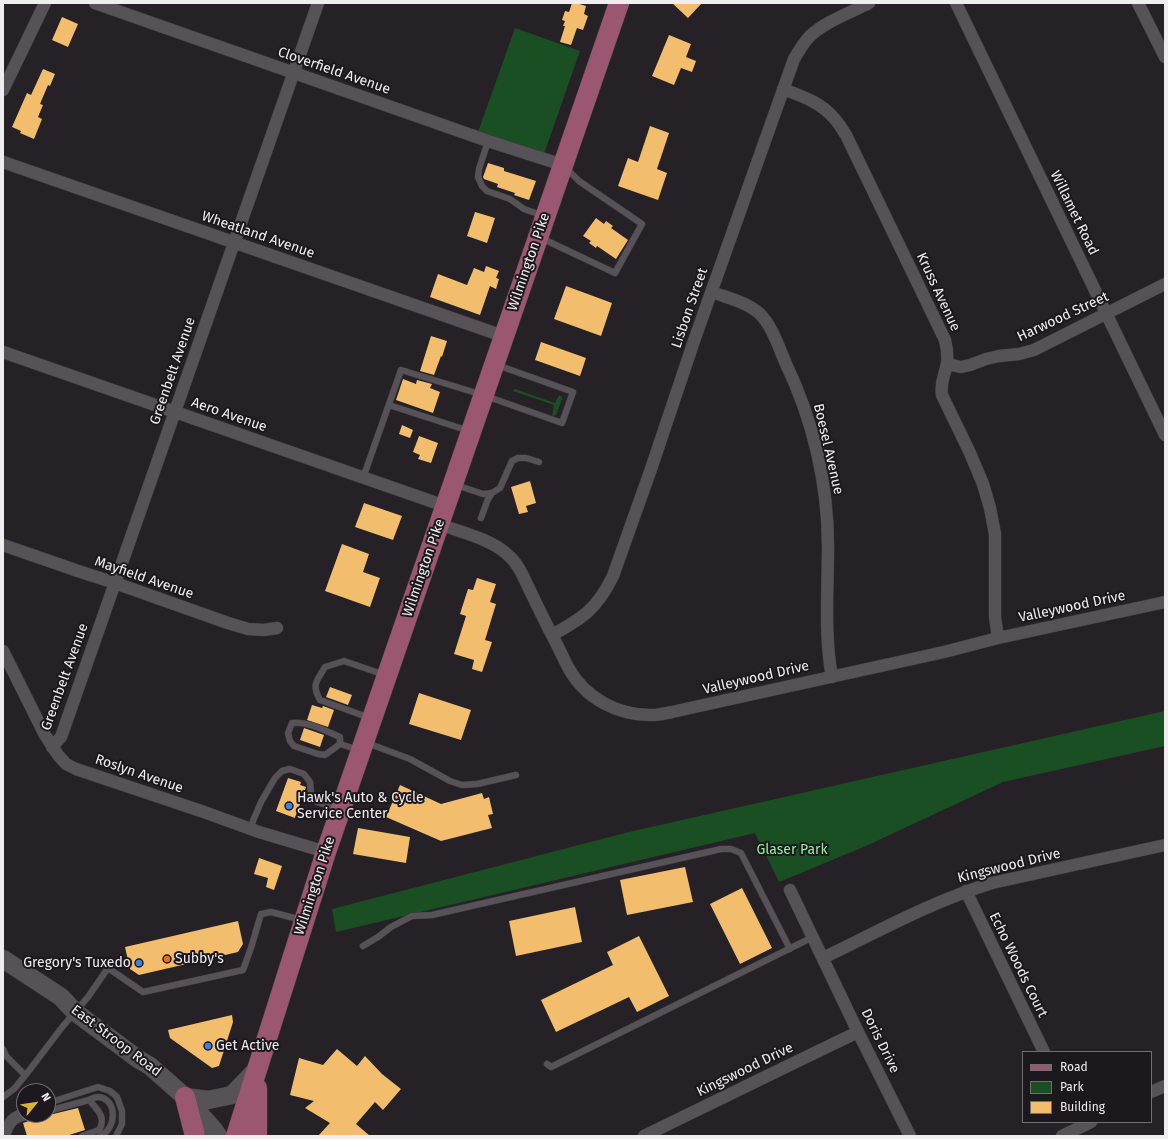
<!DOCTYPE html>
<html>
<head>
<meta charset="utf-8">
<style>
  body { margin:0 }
  #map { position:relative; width:1168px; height:1139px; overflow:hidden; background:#252127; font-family:"Fira Sans",sans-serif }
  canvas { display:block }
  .frame { position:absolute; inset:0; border:4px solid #f0edf1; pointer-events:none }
  .legend { position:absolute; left:1022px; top:1051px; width:130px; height:72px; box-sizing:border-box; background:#1c181d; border:1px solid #716d72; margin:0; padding:5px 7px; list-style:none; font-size:12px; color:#f0edf1 }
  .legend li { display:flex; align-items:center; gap:8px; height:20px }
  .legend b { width:20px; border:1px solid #716d72 }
  .north { position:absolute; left:16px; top:1083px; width:40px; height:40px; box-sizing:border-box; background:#1c181d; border:1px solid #716d72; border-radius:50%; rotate:60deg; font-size:11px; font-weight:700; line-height:16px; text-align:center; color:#f0edf1 }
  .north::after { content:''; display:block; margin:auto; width:14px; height:18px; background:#ddb133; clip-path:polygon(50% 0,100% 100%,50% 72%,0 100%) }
</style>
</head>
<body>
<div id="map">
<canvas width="1168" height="1139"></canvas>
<div class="frame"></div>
<ul class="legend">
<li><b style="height:5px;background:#9b5672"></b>Road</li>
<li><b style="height:11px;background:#1a4e23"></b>Park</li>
<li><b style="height:11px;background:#f2be6d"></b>Building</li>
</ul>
<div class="north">N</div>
</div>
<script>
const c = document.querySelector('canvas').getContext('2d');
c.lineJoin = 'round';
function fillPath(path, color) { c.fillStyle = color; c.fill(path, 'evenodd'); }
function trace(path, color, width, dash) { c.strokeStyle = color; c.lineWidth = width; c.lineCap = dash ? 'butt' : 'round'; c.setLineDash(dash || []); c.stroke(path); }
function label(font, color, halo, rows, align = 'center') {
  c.font = font + ' "Fira Sans",sans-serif'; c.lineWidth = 4; c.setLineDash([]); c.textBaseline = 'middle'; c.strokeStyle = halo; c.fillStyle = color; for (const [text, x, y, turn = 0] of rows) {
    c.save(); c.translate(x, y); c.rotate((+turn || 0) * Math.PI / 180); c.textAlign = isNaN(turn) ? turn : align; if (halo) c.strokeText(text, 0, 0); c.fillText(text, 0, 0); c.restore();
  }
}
const green = new Path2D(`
  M515,28L580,51L544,154L478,132Z
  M515,389L555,403L559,395L561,396L562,399L556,415L552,416L554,405L513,391Z
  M1165,711V746L1003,782L866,846L779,882L755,833L336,932L332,909L629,832Z`);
const building = new Path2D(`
  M572,3H576L586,6L584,14L588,16L583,30L577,28L571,45L560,42L565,26H563L565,21L562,20L565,11L569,12Z
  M672,3H702L688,18Z
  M62,17L78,24L68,47L52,40Z
  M669,35L691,44L686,57L696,61L692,72L681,68L674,85L652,76Z
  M43,69L55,74L50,86L48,85L40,104L43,105L38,117L42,119L34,139L20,133L21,131L12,127L27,93L31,95Z
  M650,126L669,133L657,169L667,173L658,200L618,186L628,158L638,162Z
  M488,163L504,168V171L536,181L529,200L514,195L515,193L497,187L498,184L484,179L483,177Z
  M475,212L495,218L487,243L467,236Z
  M596,218L604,224L606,221L613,226L611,228L628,240L616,259L597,246L596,248L589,243L591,241L583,236Z
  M486,266L499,271L496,278L499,279L496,289L490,286L480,315L430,297L438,274L467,285L474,268L484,272Z
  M566,286L612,303L601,336L554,319Z
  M431,336L447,341L442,357L441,356L434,375L420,371Z
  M541,342L586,358L580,376L535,360Z
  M403,379L416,384L417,380L432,384L430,388L440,392L433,413L396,400Z
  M402,425L413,430L410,438L399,434Z
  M419,436L438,443L431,463L418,459L420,455L413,452Z
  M530,481L536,503L526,506L528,512L519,514L511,487Z
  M364,503L402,516L393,540L355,527Z
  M342,544L369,554L363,572L380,578L370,607L325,591Z
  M477,578L496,584L490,602L496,604L485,640L492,642L482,672L472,669L474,660L454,654L466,616L460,614L468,589L473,590Z
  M330,687L352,695L348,705L326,697Z
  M419,693L471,710L461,740L409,724Z
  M312,705L322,708L323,706L334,710L328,727L307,720Z
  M304,728L324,735L320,747L300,740Z
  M288,778L301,782L300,785L306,787L295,818L276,811Z
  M400,785L441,804L482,793L484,799L489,797L493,814L488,815L492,828L441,841L386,817Z
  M358,828L410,837L406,863L353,854Z
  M259,858L282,866L274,890L266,887L268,878L254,874Z
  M685,867L693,902L627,915L620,880Z
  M742,888L772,948L740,964L710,904Z
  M575,907L582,942L516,956L509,921Z
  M238,921L243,944L238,952L139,975L130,969L125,947Z
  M639,936L669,996L637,1012L629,997L556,1032L541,1000L613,965L607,952Z
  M232,1015L233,1022L219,1066L212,1068L170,1038L168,1030Z
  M337,1049L357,1066L365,1056L382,1074L401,1089L383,1110L375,1102L356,1124L370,1136H318L330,1123L305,1108L314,1101L290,1095L299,1058L323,1065Z
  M78,1108L85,1130L66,1136H27L23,1123L35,1119L38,1116L42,1115H49Z`);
const service = new Path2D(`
  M488,141L479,169L478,177L482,186L487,191L510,199L524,209L544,216
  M541,238L615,273L642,224L579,181L566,168
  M389,405L469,431
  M363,478L401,370L483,395L562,423L573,392L497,365
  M456,485L483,494L492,493L500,488L512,461L518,458H526L539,462
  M481,518L488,499L492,493
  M370,718L320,700C311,684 317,681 325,667L344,661L385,675
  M367,743L410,759L450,781L462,785L477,784L516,775
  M340,744V737C325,731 308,721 292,723L288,733L290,741L294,746L318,754L325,755L340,744L359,750
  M250,828L261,802L275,778L282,771L290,769L304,774L310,782L311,793L317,802L339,809
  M363,946L378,937L391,927L412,916L432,915L721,849H731L741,853L790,949
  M3,1049L6,1056L25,1075
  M547,1064L551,1067L813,937
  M3,1097L14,1089L28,1072L63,1026L88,997L108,968L143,992L243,970L251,948L261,914L271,912L302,920
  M89,1100C91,1099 95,1097 98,1097C117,1098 118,1128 100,1136
  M48,1103L98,1087L110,1091L117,1097L122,1111V1124L116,1136
  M48,1111L89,1100C97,1109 107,1118 99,1130L82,1136
  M3,1131C8,1119 11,1115 24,1111
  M7,1136C13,1118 17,1120 34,1115`);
const minor = new Path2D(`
  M95,3L488,141L563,165
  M956,3L1165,435
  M1138,3L1165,57
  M783,89C801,96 820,102 833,117C838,122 842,129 846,135L945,340C947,348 948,355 947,363C945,376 940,380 942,395L970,453L983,484L990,508L995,534V617L998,638
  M3,90L45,3
  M3,162L503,336
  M712,292C728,298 746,302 759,313C772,325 779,348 786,364C813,420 828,484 828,546C828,590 824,634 832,677
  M3,352L445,506
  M947,364L961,367L970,365L986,359L999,356L1019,354L1034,350L1165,284
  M439,524C460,532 492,539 508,555C515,561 520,569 524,578C534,599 544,620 555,641C560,650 564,660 569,669C586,699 619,716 653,715C659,715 666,713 672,712L944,652L998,638L1165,602
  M3,545L78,571L115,583L228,623L248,629L264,630L277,628
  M552,635C583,618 597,609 613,576L651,469L695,338L794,59C799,51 803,43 810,36C826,21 850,13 869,3
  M3,651L45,735L58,755L66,764L76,769L204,812L259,832L326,852
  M52,747L61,737L318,3
  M790,890L858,1032L910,1136
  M966,891L1044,1052
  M823,958C879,931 933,901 992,883L1165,845
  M1151,1092L1165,1086
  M644,1136L800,1060L858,1032
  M1062,1136L1091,1122`);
const secondary = new Path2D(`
  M3,959L61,997L75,1012L138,1059L150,1066L185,1097L214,1130L218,1136
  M185,1097L208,1100L232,1095L257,1069`);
const primary = new Path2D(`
  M257,1088V1136
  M185,1097L195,1136
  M236,1136L326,852L619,3`);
const markers = [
  [289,806,4,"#3f7fe0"],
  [167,959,4,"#e8710a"],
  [139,963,4,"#3f7fe0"],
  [208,1046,4,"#3f7fe0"]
];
const streetNames = [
  ["Cloverfield Avenue",334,71,19],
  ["Willamet Road",1074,213,64],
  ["Wheatland Avenue",258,235,19],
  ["Wilmington Pike",529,262,-71],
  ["Kruss Avenue",938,292,65],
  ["Lisbon Street",690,308,-71],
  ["Harwood Street",1063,317,-25],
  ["Greenbelt Avenue",173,371,-71],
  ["Aero Avenue",229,415,19],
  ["Boesel Avenue",828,449,77],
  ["Wilmington Pike",424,568,-71],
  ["Mayfield Avenue",144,578,19],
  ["Valleywood Drive",1072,607,-12],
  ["Greenbelt Avenue",65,677,-70],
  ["Valleywood Drive",756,678,-13],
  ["Roslyn Avenue",139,774,19],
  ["Kingswood Drive",1009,866,-14],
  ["Wilmington Pike",315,886,-72],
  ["Echo Woods Court",1018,965,64],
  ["East Stroop Road",116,1041,37],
  ["Doris Drive",880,1041,64],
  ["Kingswood Drive",745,1070,-26]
];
const poiNames = [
  ["Hawk's Auto & Cycle",297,798],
  ["Service Center",297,814],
  ["Subby's",175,959],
  ["Gregory's Tuxedo",131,963,"right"],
  ["Get Active",216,1046]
];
const parkNames = [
  ["Glaser Park",792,850]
];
fillPath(green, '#1a4e23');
fillPath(building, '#f2be6d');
trace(service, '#403c42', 7);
trace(minor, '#403c42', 13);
trace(secondary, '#403c42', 19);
trace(primary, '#403c42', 21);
trace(service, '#575258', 6);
trace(minor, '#575258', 12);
trace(secondary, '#575258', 18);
trace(primary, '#9b5672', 20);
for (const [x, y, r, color] of markers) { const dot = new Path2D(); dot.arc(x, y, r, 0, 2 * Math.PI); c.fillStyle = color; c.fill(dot); trace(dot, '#1c181d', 1.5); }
label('14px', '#f0edf1', '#1c181d', streetNames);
label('14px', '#f0edf1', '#1c181d', poiNames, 'left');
label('14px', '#93f19d', '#1c181d', parkNames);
</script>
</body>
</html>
